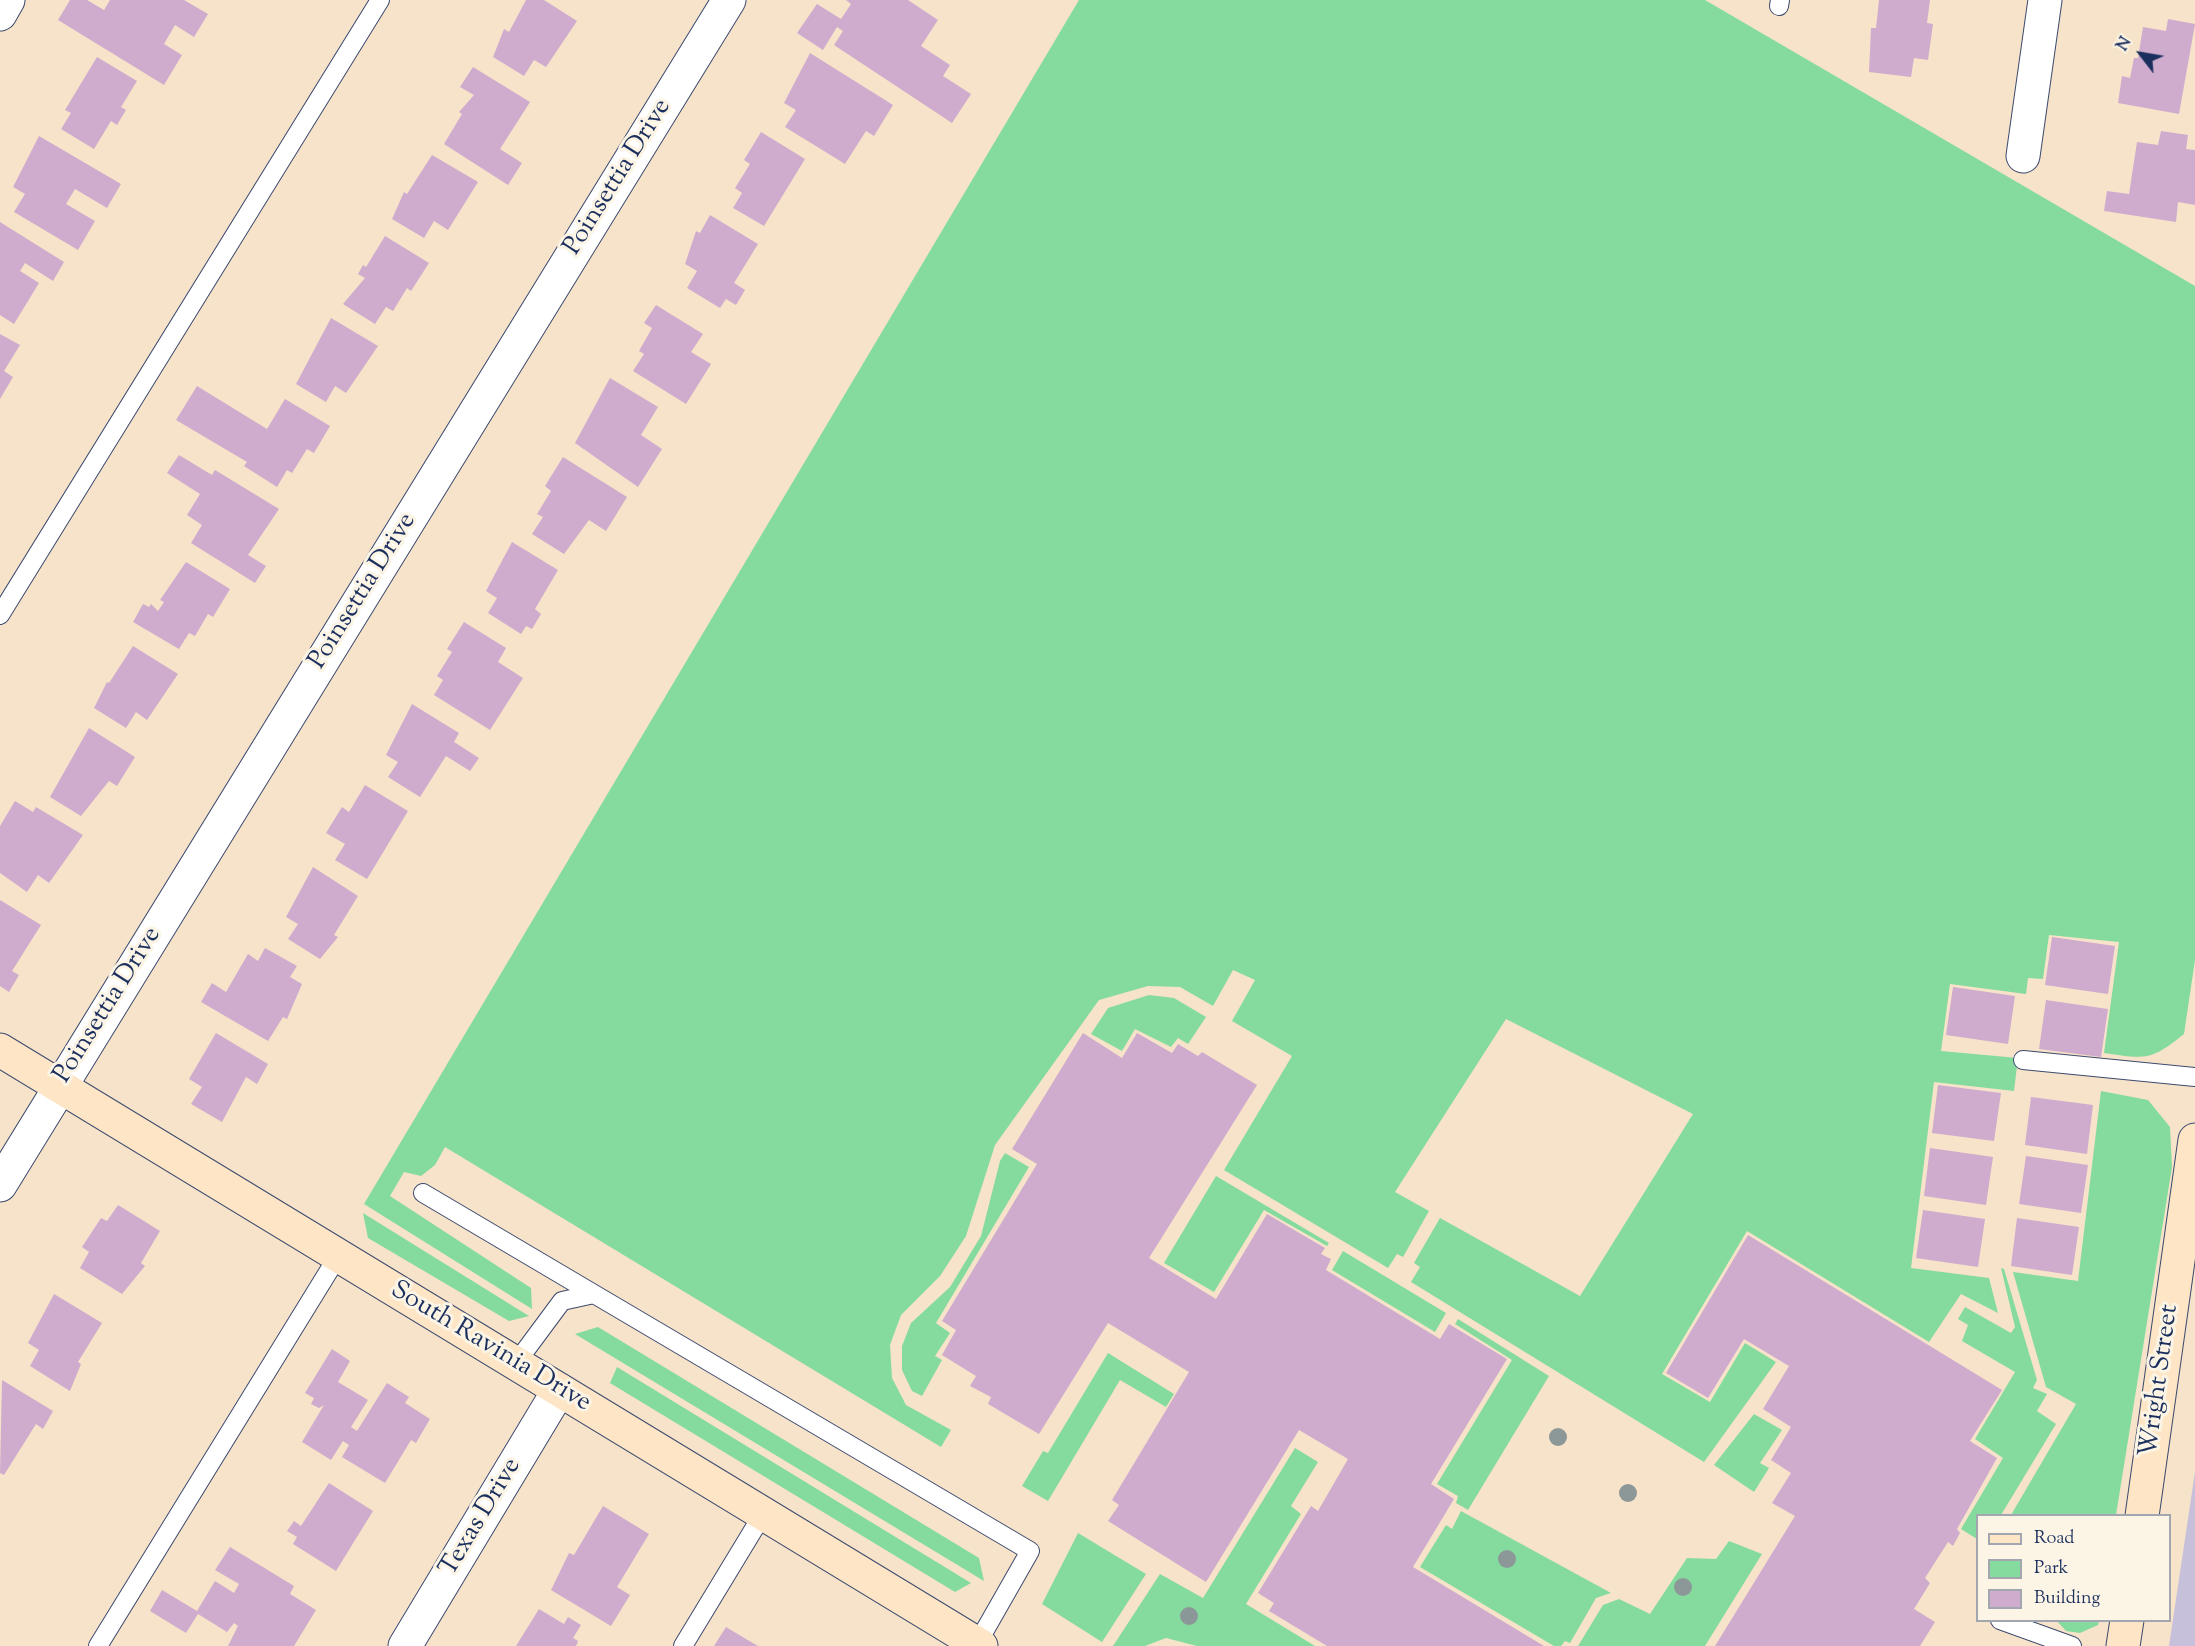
<!DOCTYPE html>
<html>
<head>
<meta charset="utf-8">
<style>
  body { margin:0 }
  #map { position:relative; width:2195px; height:1646px; overflow:hidden; background:#f6e3ca; font-family:"Sorts Mill Goudy",serif }
  canvas { display:block }
  .legend { position:absolute; left:1976px; top:1514px; width:195px; height:108px; box-sizing:border-box; background:#fcf5e5; border:2px solid #a2a6af; margin:0; padding:8px 10px; list-style:none; font-size:18px; color:#1b2f5e }
  .legend li { display:flex; align-items:center; gap:12px; height:30px }
  .legend b { width:30px; border:2px solid #a2a6af }
  .north { position:absolute; left:2111px; top:24px; width:60px; height:60px; -webkit-text-stroke:4px #fcf5e5; paint-order:stroke; rotate:301deg; font-size:16px; font-weight:700; line-height:24px; text-align:center; color:#1b2f5e }
  .north::after { content:''; display:block; margin:auto; width:21px; height:27px; background:#1b2f5e; clip-path:polygon(50% 0,100% 100%,50% 72%,0 100%) }
</style>
</head>
<body>
<div id="map">
<canvas width="2195" height="1646"></canvas>
<ul class="legend">
<li><b style="height:8px;background:#fde5c5"></b>Road</li>
<li><b style="height:16px;background:#85db9e"></b>Park</li>
<li><b style="height:16px;background:#cfaccd"></b>Building</li>
</ul>
<div class="north">N</div>
</div>
<script>
const c = document.querySelector('canvas').getContext('2d');
c.lineJoin = 'round';
function fillPath(path, color) { c.fillStyle = color; c.fill(path, 'evenodd'); }
function trace(path, color, width, dash) { c.strokeStyle = color; c.lineWidth = width; c.lineCap = dash ? 'butt' : 'round'; c.setLineDash(dash || []); c.stroke(path); }
function label(font, color, halo, rows, align = 'center') {
  c.font = font + ' "Sorts Mill Goudy",serif'; c.lineWidth = 6; c.setLineDash([]); c.textBaseline = 'middle'; c.strokeStyle = halo; c.fillStyle = color; for (const [text, x, y, turn = 0] of rows) {
    c.save(); c.translate(x, y); c.rotate((+turn || 0) * Math.PI / 180); c.textAlign = isNaN(turn) ? turn : align; if (halo) c.strokeText(text, 0, 0); c.fillText(text, 0, 0); c.restore();
  }
}
const industrial = new Path2D(`
  M2195,1472V1646H2169Z`);
const green = new Path2D(`
  M1079,0H1705L2195,286V960L2184,1034C2151,1061 2145,1059 2104,1053L2119,942L2049,935L2043,979L2028,978L2026,994L1950,984L1941,1051L2018,1058L2014,1091L1934,1082L1911,1268L1989,1278L1998,1313L1961,1294L1929,1342L1747,1231L1662,1374L1710,1402L1745,1343L1776,1362L1704,1462L1411,1282L1420,1267L1414,1263L1440,1218L1580,1296L1693,1114L1506,1019L1395,1192L1429,1211L1403,1257L1397,1254L1388,1268L1224,1170L1292,1056L1232,1021L1255,980L1233,970L1213,1006L1180,987L1148,986L1099,1000L995,1145L966,1236L940,1276L901,1315L890,1345L892,1378L906,1405L951,1430L941,1447L445,1147L435,1165L421,1176L404,1172L390,1196L531,1288L532,1309L364,1204Z
  M1149,995L1174,998L1206,1017L1188,1044L1178,1038L1171,1047L1135,1029L1122,1051L1091,1034L1108,1008Z
  M2101,1091L2148,1100L2170,1127L2172,1167L2116,1515H2011L2076,1404L2046,1387L2013,1272L2078,1281Z
  M1005,1153L1029,1167L936,1323L950,1333L935,1356L942,1360L922,1396L912,1391L902,1370V1346L911,1323L950,1287L981,1236L1000,1161Z
  M1216,1176L1329,1243L1327,1246L1264,1210L1214,1292L1164,1263Z
  M363,1213L529,1316L509,1321L368,1238Z
  M1343,1251L1446,1313L1435,1332L1332,1270Z
  M2001,1268L2004,1269L2037,1380L2033,1388L2047,1394L2037,1411L2056,1424L2001,1515L1978,1516L1977,1539L1961,1529L2003,1458L1975,1439L2015,1372L1962,1341L1968,1325L1958,1319L1965,1307L2011,1333L2015,1327Z
  M1458,1319L1549,1376L1468,1510L1456,1503L1458,1496L1437,1484L1512,1360L1455,1324Z
  M598,1327L979,1558L984,1581L575,1334Z
  M1108,1353L1174,1394L1166,1407L1120,1380L1048,1501L1022,1486L1043,1451L1048,1453Z
  M617,1367L971,1583L955,1592L610,1383Z
  M1754,1414L1782,1430L1760,1463L1769,1468L1754,1492L1714,1465Z
  M1295,1448L1318,1462L1291,1506L1301,1514L1246,1604L1315,1646H1197L1166,1638L1145,1646H1113L1160,1574L1203,1598Z
  M1461,1511L1611,1593L1596,1598L1570,1643L1565,1641L1561,1646H1554L1420,1567L1446,1525L1452,1529Z
  M1078,1533L1146,1574L1102,1642L1042,1604Z
  M1729,1541L1762,1554L1705,1646H1578L1603,1605L1619,1599L1650,1614L1687,1558L1716,1559Z
  M2057,1621H2099L2098,1625L2080,1633L2066,1631Z`);
const building = new Path2D(`
  M70,0H87L104,10L110,0H184L208,14L194,37L175,25L164,44L182,55L164,85L58,20Z
  M526,0H544L577,21L546,67L534,60L524,76L493,57L504,29L509,32Z
  M846,0H908L938,20L921,46L950,65L943,76L971,94L952,123L834,45L843,31L837,27L823,50L797,33L817,4L841,19L851,4Z
  M1879,0H1930L1927,23L1933,24L1928,60L1914,58L1911,77L1869,72L1871,28H1876Z
  M2168,19L2195,24L2179,114L2118,103L2122,76L2130,78L2134,58H2138L2143,27L2166,31Z
  M810,53L893,105L874,136L866,131L845,164L785,127L796,110L784,103Z
  M97,57L137,81L121,107L126,110L117,125L111,121L94,149L61,129L71,113L65,110Z
  M473,67L530,102L500,149L522,163L508,185L444,144L462,114L459,112L474,95L460,87Z
  M2161,131L2188,135L2186,149L2195,150V205L2178,202L2176,222L2104,211L2107,191L2129,194L2137,142L2158,145Z
  M761,132L805,159L764,226L733,208L742,193L735,188L750,164L744,160Z
  M39,136L121,184L107,208L75,189L66,204L95,221L78,250L14,212L25,194L13,187Z
  M432,155L478,182L448,230L434,221L424,238L392,219L404,192L407,194Z
  M710,215L758,244L734,283L745,290L736,305L726,299L720,308L687,288L697,271L685,264L696,231L700,233Z
  M0,222L64,262L53,281L25,263L20,271L39,283L14,324L0,315Z
  M385,236L429,263L411,291L407,288L393,311L386,307L375,324L343,304L365,278L358,274L363,265L366,267Z
  M656,305L703,334L691,352L711,364L686,404L633,371L644,354L639,351L652,328L644,323Z
  M331,318L378,346L346,393L335,386L326,402L296,384Z
  M0,334L20,345L4,371L13,377L0,399Z
  M610,378L658,407L641,435L662,449L638,487L575,443Z
  M197,386L267,429L285,399L330,426L314,453L307,449L292,473L287,470L277,487L244,466L247,462L176,420Z
  M179,455L212,475L215,470L279,509L248,555L266,566L255,583L191,543L202,525L187,515L200,494L167,473Z
  M563,457L627,497L606,531L589,520L564,554L532,534L543,517L537,514L551,491L545,486Z
  M512,542L558,570L535,609L541,614L532,629L526,626L521,634L488,613L497,598L486,591Z
  M186,562L230,589L213,617L208,614L195,636L189,633L179,649L133,622L143,604L149,607L151,604L158,611L164,602L160,600Z
  M464,622L506,648L498,662L523,678L490,730L434,695L443,680L437,676L452,652L447,649Z
  M133,646L178,674L147,720L136,712L126,728L94,708L107,682L109,683Z
  M412,704L459,733L454,742L479,758L470,771L446,756L420,797L388,777L398,762L386,755Z
  M89,728L135,757L117,786L109,781L81,816L50,797Z
  M365,785L408,811L367,879L335,860L345,844L326,833L342,807L349,812Z
  M15,801L33,812L36,807L83,835L49,883L38,875L27,892L0,873V826Z
  M313,867L358,896L334,935L338,937L320,959L288,939L298,924L286,917Z
  M0,900L41,925L12,971L19,975L9,992L0,986Z
  M2052,937L2115,946L2108,994L2045,985Z
  M265,948L297,966L290,977L302,984L287,1019L283,1017L268,1041L201,1002L212,983L226,992L248,954L258,961Z
  M1953,987L2015,996L2008,1044L1946,1035Z
  M2046,1000L2108,1009L2101,1057L2039,1049Z
  M216,1033L268,1064L257,1084L246,1077L222,1122L191,1104L202,1087L189,1079Z
  M1083,1033L1122,1058L1137,1033L1172,1053L1178,1044L1198,1056L1202,1052L1257,1085L1149,1258L1216,1299L1267,1214L1325,1248L1321,1254L1331,1259L1326,1270L1440,1339L1449,1324L1507,1359L1431,1484L1454,1499L1413,1567L1544,1646H1327L1269,1611L1274,1603L1258,1593L1311,1506L1318,1511L1348,1459L1299,1430L1206,1582L1108,1521L1119,1505L1112,1500L1189,1372L1108,1323L1039,1434L988,1404L991,1397L970,1386L976,1376L942,1355L956,1330L942,1321L1037,1164L1012,1149Z
  M1938,1085L2001,1093L1994,1141L1932,1133Z
  M2031,1097L2093,1105L2087,1154L2025,1145Z
  M1930,1148L1993,1157L1986,1205L1924,1196Z
  M2026,1156L2088,1165L2081,1213L2019,1204Z
  M118,1205L160,1231L141,1263L145,1266L122,1294L80,1268L89,1252L82,1247L101,1218L107,1221Z
  M1923,1210L1985,1219L1978,1267L1916,1258Z
  M2017,1218L2079,1227L2072,1275L2011,1266Z
  M1748,1235L2002,1390L1970,1441L1997,1458L1957,1529L1960,1533L1953,1546L1948,1542L1925,1578L1930,1583L1914,1609L1935,1622L1920,1646H1715L1795,1516L1772,1503L1791,1473L1771,1460L1791,1427L1763,1409L1789,1366L1744,1339L1708,1398L1666,1373Z
  M54,1294L102,1323L78,1362L81,1364L70,1391L30,1366L39,1350L28,1343Z
  M332,1349L350,1361L338,1382L368,1400L351,1427L357,1431L387,1383L409,1397L405,1403L430,1419L416,1443L411,1440L385,1483L342,1457L349,1445L343,1441L331,1460L302,1442L324,1405L319,1408L311,1404L314,1398L305,1393Z
  M2,1380L53,1411L43,1429L36,1424L4,1475L0,1473Z
  M329,1483L373,1511L336,1571L293,1544L297,1537L287,1531L294,1521L301,1526Z
  M603,1506L649,1534L617,1587L630,1595L611,1626L551,1590L569,1553L574,1555Z
  M230,1547L294,1586L290,1594L316,1610L294,1646H228L238,1626L234,1623L227,1632L198,1614L186,1633L150,1611L162,1590L197,1611L215,1581L234,1593L239,1584L215,1570Z
  M539,1609L564,1624L568,1617L581,1625L573,1638L578,1641L576,1646H516Z
  M726,1627L746,1639L758,1646H714Z`);
const lane = new Path2D(`
  M1779,6L1780,0
  M0,615L380,0
  M2023,1060L2195,1077
  M423,1193L594,1294
  M516,1363L562,1301L594,1294L1030,1551L977,1644
  M2000,1620L2072,1646
  M98,1646L338,1256
  M683,1646L763,1514`);
const street = new Path2D(`
  M0,14L8,0
  M2023,156L2045,0
  M0,1185L729,0
  M405,1646L559,1390`);
const secondary = new Path2D(`
  M0,1050L981,1646
  M2142,1516L2195,1140
  M2123,1646L2127,1620`);
const trees = [
  [1558,1437],
  [1628,1493],
  [1507,1559],
  [1683,1587],
  [1189,1616]
];
const streetNames = [
  ["Poinsettia Drive",619,178,-58],
  ["Poinsettia Drive",364,592,-58],
  ["Poinsettia Drive",109,1006,-58],
  ["South Ravinia Drive",490,1348,31],
  ["Wright Street",2161,1381,-82],
  ["Texas Drive",482,1518,-59]
];
fillPath(industrial, '#c6c0da');
fillPath(green, '#85db9e');
fillPath(building, '#cfaccd');
trace(lane, '#3c4a6e', 20);
trace(street, '#3c4a6e', 35);
trace(secondary, '#3c4a6e', 35);
trace(lane, '#fff', 18);
trace(street, '#fff', 33);
trace(secondary, '#fde5c5', 33);
c.fillStyle = '#8c9897';
for (const [x, y] of trees) { c.beginPath(); c.arc(x, y, 9, 0, 2 * Math.PI); c.fill(); }
label('26px', '#1b2f5e', '#fcf5e5', streetNames);
</script>
</body>
</html>
